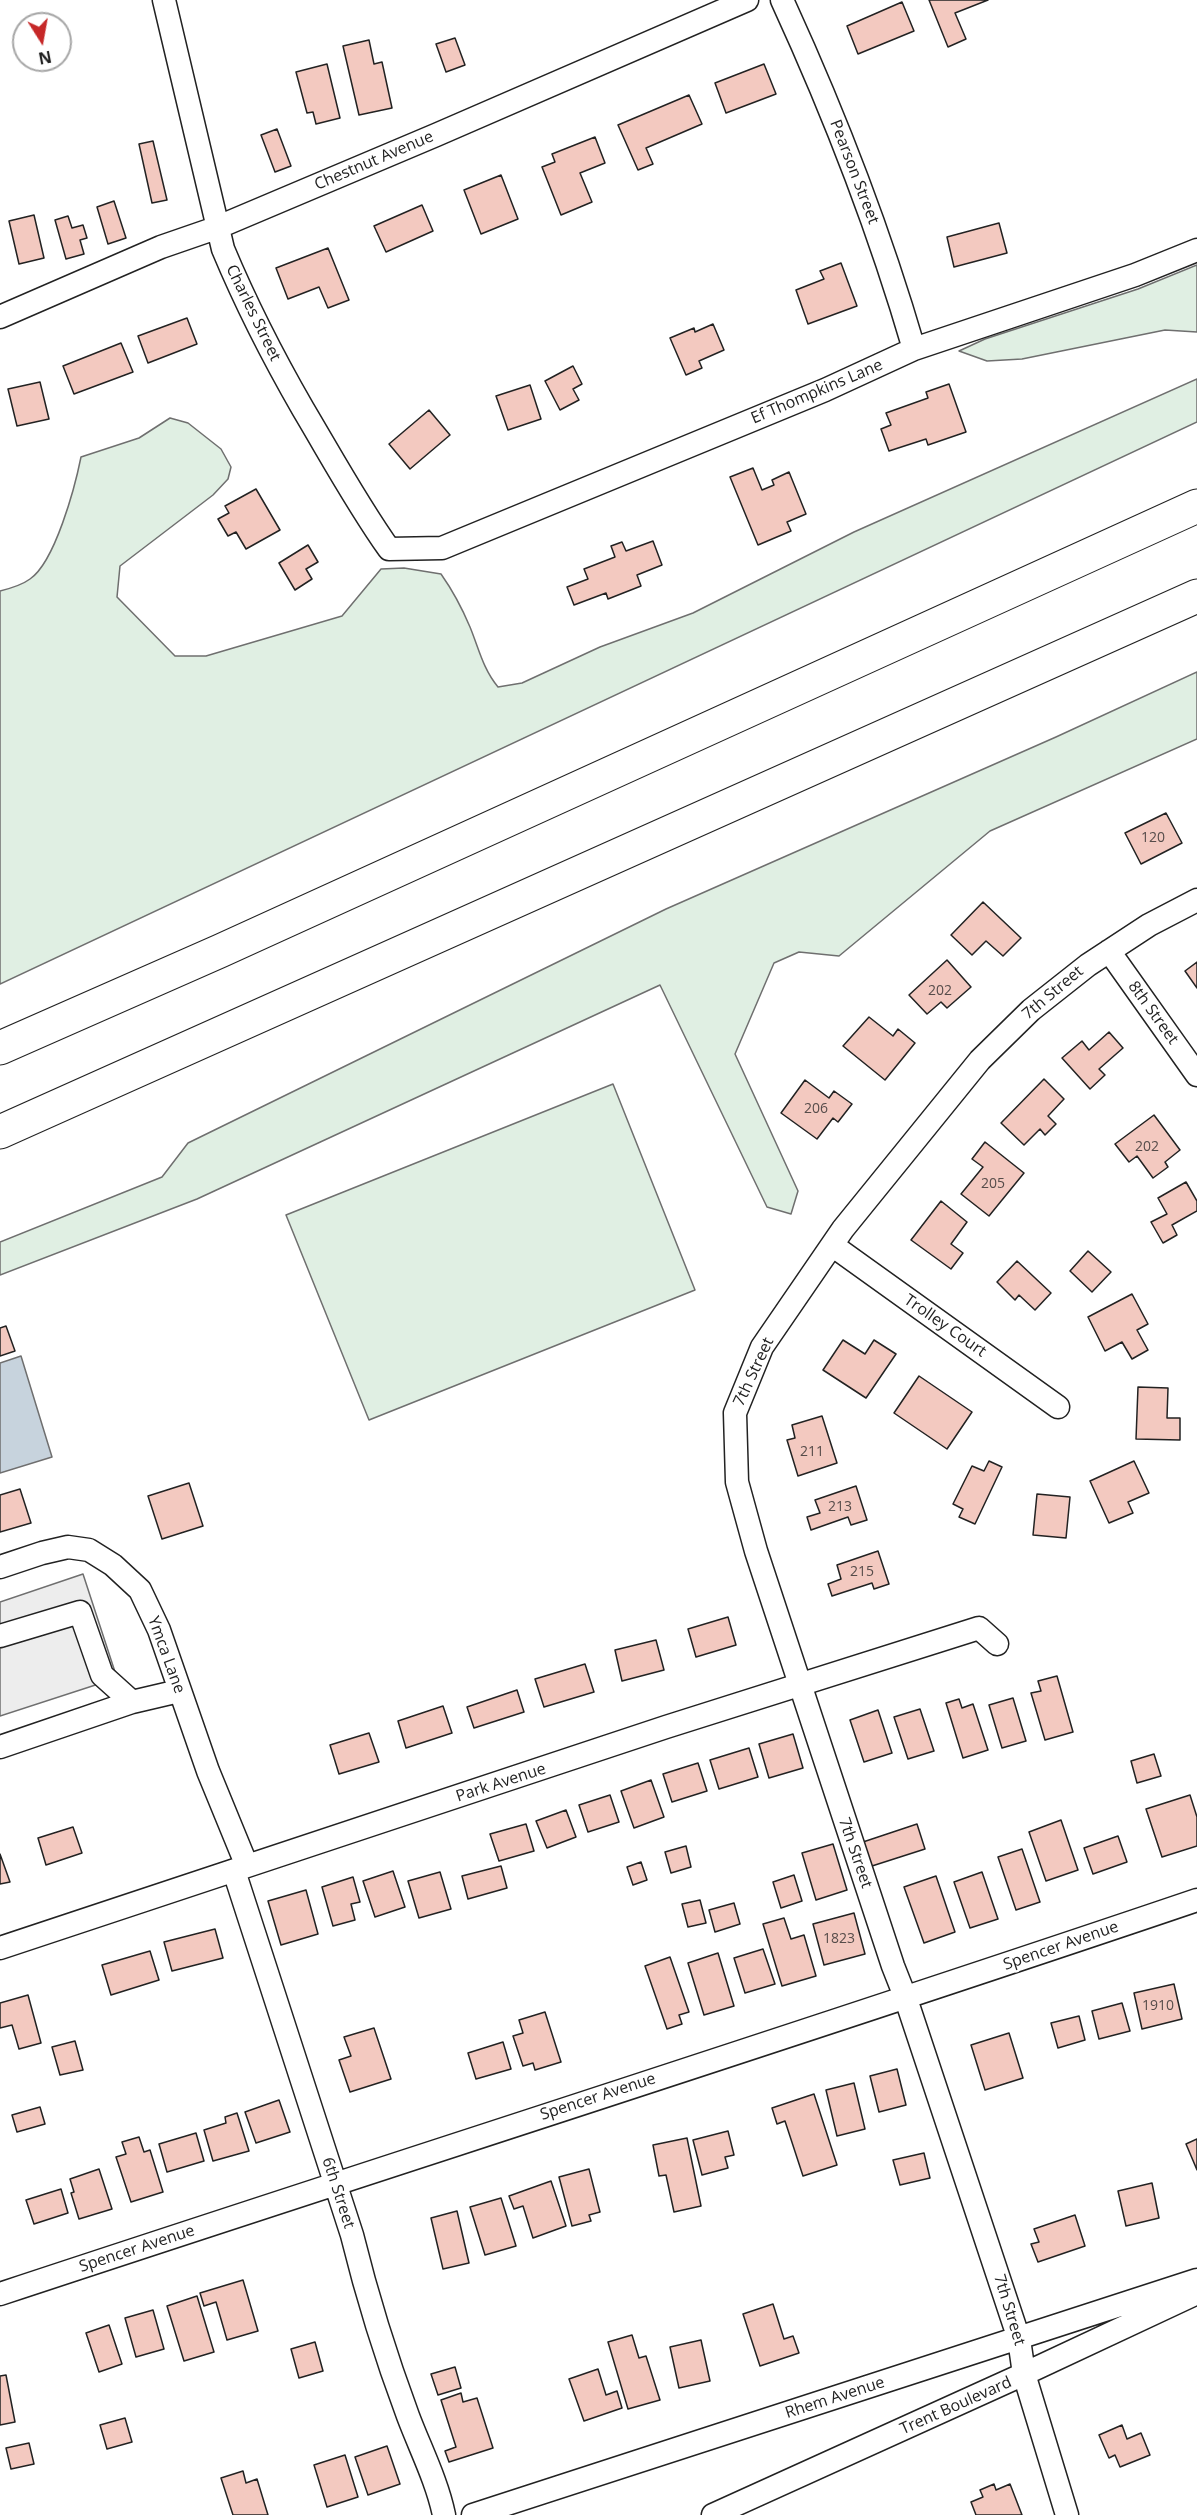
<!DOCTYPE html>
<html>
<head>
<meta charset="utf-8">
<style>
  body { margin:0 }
  #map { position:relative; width:1197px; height:2515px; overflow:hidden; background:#fff; font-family:"Open Sans",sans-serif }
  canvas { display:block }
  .north { position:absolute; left:12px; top:12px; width:60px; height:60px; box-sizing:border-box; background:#fff; border:2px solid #a7a7a7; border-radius:50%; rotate:169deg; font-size:16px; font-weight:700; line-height:24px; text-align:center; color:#222 }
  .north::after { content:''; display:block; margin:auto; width:21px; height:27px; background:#c62828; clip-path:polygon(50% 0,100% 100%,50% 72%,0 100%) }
</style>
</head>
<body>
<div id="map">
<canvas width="1197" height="2515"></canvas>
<div class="north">N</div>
</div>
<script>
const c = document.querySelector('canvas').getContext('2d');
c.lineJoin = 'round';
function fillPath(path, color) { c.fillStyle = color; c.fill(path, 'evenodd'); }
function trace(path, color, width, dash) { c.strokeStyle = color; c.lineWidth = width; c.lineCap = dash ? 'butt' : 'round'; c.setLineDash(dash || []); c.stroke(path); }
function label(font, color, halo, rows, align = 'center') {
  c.font = font + ' "Open Sans",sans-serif'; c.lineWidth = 4.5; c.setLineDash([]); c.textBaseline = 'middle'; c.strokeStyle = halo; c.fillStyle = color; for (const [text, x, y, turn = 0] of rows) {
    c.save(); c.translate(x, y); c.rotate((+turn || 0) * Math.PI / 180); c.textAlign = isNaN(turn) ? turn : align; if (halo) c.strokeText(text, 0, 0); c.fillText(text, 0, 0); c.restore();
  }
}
const green = new Path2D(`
  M1197,265V332L1165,330L1022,359L987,361L959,351L985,339L1138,289Z
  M1197,379V422L0,984V591C8,589 22,585 30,579C55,562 75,487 81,457L139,438L170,418L188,423L221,449L231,467L228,479L213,495L120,566L117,597L175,656H206L342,616L381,569L404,568L441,574C453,591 462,608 470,627C479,649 483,669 498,687L522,683L600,647L693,613L854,532Z
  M1197,672V739L990,831L839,956L799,952L774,963L735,1054L798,1191L791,1214L767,1207L660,985L197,1199L0,1275V1242L162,1177L188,1143L666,909L1056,737Z
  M613,1084L695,1290L369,1420L286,1215Z`);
const parking = new Path2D(`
  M83,1574L117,1678L0,1716V1602Z`);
const water = new Path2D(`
  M21,1356L52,1457L0,1473V1363Z`);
const building = new Path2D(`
  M929,0H988L955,13L966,39L948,47Z
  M902,2L914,31L858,54L847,26Z
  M455,38L465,65L446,72L436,44Z
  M369,40L374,64L382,62L392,108L359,115L343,46Z
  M327,64L340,118L316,124L313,112L307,113L296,72Z
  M764,64L776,94L726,113L715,83Z
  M689,95L702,124L646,148L653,164L638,170L618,125Z
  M277,129L291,166L275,172L261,135Z
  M595,137L605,163L580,173L592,202L561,215L542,167L555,162L552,154Z
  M153,141L167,200L152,203L139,144Z
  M501,175L518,219L481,234L464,190Z
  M114,201L126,238L108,244L97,207Z
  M422,205L433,231L386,252L374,226Z
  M34,215L44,258L19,264L9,221Z
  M68,216L72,228L83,225L87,238L80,240L84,254L66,259L55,220Z
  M999,223L1007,253L954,267L947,237Z
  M328,248L349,300L328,308L319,287L288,299L276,268Z
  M841,263L857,306L808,324L796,290L824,279L820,271Z
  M187,318L197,344L148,363L138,336Z
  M713,324L724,350L699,361L702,368L686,375L670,338L694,328L695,332Z
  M121,343L133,372L74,394L63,366Z
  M573,366L582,384L573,389L579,400L560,410L545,381Z
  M40,382L49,419L17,426L8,389Z
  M949,384L966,432L928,445L926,439L889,451L881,429L891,425L886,413L928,398L926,392Z
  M530,385L541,419L508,430L496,396Z
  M429,410L450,435L410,469L389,444Z
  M753,468L762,490L774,485L772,480L789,472L806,514L787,522L791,531L758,545L730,477Z
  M256,489L280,530L246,549L236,532L228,536L218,519L229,513L225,506Z
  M653,541L662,565L637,575L641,586L608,599L606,593L574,605L567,587L588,579L584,569L615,557L611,546L622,542L626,551Z
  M308,545L318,562L306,569L312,579L295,590L279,563Z
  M1166,813L1182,843L1141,864L1125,833Z
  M983,902L1021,938L1003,956L986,941L972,955L951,935Z
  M947,960L971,987L947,1008L941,1002L927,1014L909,995Z
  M1197,962V988L1185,971Z
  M869,1017L893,1036L898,1029L915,1043L885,1080L843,1046Z
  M1109,1032L1123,1048L1099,1069L1105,1075L1090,1089L1062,1058L1082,1041L1089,1050Z
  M1044,1079L1064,1099L1048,1116L1056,1124L1045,1135L1040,1129L1024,1145L1001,1123Z
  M805,1080L829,1098L834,1091L852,1104L838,1122L833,1118L817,1139L781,1113Z
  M1154,1115L1180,1150L1165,1162L1168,1167L1153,1178L1137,1156L1129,1162L1115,1144Z
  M985,1142L1024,1173L989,1216L961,1194L983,1167L972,1159Z
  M1186,1182L1197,1201V1211L1172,1225L1177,1235L1163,1243L1151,1222L1167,1214L1158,1198Z
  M941,1201L967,1222L951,1244L963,1253L951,1269L911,1240Z
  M1088,1251L1111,1272L1092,1292L1070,1271Z
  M1017,1261L1051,1293L1035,1310L1019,1295L1015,1300L997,1282Z
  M1132,1294L1148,1324L1137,1330L1148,1350L1132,1359L1122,1342L1105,1351L1088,1317Z
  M6,1326L15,1351L0,1356V1328Z
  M843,1340L865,1354L874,1340L896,1354L866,1398L823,1370Z
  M919,1376L972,1412L947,1449L894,1413Z
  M1138,1387L1168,1388L1167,1418H1180V1440L1136,1439Z
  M822,1416L837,1463L798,1476L787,1440L795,1438L792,1425Z
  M989,1461L1002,1467L975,1524L959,1517L963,1509L953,1504L972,1466L984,1471Z
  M1134,1461L1149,1493L1128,1502L1133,1513L1109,1523L1090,1481Z
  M189,1483L203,1526L162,1539L148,1496Z
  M856,1486L867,1520L851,1525L848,1517L811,1530L807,1517L820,1513L815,1500Z
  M20,1489L31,1523L0,1532V1495Z
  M1037,1494L1070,1497L1066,1538L1033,1535Z
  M878,1551L889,1584L874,1589L872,1583L832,1596L828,1584L841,1579L837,1565Z
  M728,1617L736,1645L696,1657L688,1629Z
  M656,1640L664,1670L622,1681L615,1650Z
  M585,1664L594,1692L544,1707L535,1679Z
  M1057,1676L1073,1732L1045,1740L1031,1693L1041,1691L1038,1681Z
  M517,1690L524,1712L474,1728L467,1707Z
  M1013,1698L1026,1741L1002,1748L989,1705Z
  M959,1699L962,1708L973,1704L988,1750L963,1758L946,1703Z
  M443,1706L452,1733L406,1748L398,1721Z
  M920,1709L934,1751L908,1759L894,1717Z
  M878,1710L892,1753L864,1762L850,1720Z
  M369,1733L379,1762L339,1774L330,1745Z
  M793,1734L803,1768L769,1778L759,1744Z
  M749,1748L758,1777L719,1789L710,1760Z
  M1154,1754L1161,1776L1137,1783L1131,1761Z
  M698,1763L707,1791L672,1802L663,1774Z
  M651,1780L664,1817L634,1828L621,1791Z
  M610,1795L619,1822L588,1832L579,1805Z
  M1190,1795L1197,1817V1846L1162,1857L1146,1809Z
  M566,1810L576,1837L547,1848L536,1821Z
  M1061,1820L1078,1870L1046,1881L1029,1832Z
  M526,1824L534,1851L499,1861L490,1834Z
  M917,1824L925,1849L872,1866L863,1842Z
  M73,1827L82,1853L46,1865L38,1838Z
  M1118,1836L1127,1862L1093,1874L1084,1848Z
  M833,1844L847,1890L816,1900L802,1853Z
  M686,1846L691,1867L671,1873L665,1852Z
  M1022,1849L1040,1902L1016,1910L998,1857Z
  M0,1854L10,1882L0,1884Z
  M641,1862L647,1880L633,1885L627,1867Z
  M501,1866L507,1888L468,1899L462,1876Z
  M393,1871L405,1907L375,1917L363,1881Z
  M440,1872L451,1909L419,1918L408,1881Z
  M982,1872L998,1919L970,1928L954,1882Z
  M794,1875L802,1901L781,1908L773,1882Z
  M936,1876L955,1932L924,1943L904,1887Z
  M353,1877L360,1902L351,1904L355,1920L333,1926L322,1887Z
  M306,1890L318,1934L281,1945L268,1901Z
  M700,1900L706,1923L688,1927L682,1904Z
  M734,1903L740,1924L715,1932L709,1910Z
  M854,1913L865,1954L824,1965L813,1924Z
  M784,1918L791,1939L804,1935L816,1976L782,1986L763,1924Z
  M215,1929L223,1958L172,1971L164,1942Z
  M763,1949L775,1984L745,1993L734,1958Z
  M150,1951L159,1980L111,1995L102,1965Z
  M718,1953L734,2006L704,2015L688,1963Z
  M670,1957L689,2012L679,2015L682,2024L667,2029L645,1966Z
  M1174,1984L1182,2019L1142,2029L1134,1993Z
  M28,1995L41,2043L19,2049L12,2025L0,2028V2003Z
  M1122,2003L1130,2031L1099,2039L1092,2011Z
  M545,2012L561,2062L535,2070L533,2063L523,2066L513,2036L523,2033L519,2020Z
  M1079,2016L1085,2040L1058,2048L1051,2023Z
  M374,2028L391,2079L350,2092L339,2060L351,2056L344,2037Z
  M1009,2033L1023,2078L985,2090L971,2045Z
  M75,2041L83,2070L60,2075L52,2047Z
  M503,2042L511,2069L476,2079L468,2053Z
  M897,2069L906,2105L879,2112L870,2076Z
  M854,2083L865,2129L837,2136L826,2090Z
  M814,2094L837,2165L803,2176L785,2121L777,2124L772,2108Z
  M279,2100L290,2132L256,2143L245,2112Z
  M40,2107L45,2124L17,2132L12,2115Z
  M237,2113L249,2151L213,2161L204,2130L226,2123L225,2117Z
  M728,2131L734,2155L725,2157L728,2168L702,2175L693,2140Z
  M196,2133L204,2161L167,2172L159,2144Z
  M139,2137L144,2152L150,2150L163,2192L131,2202L116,2157L126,2154L122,2142Z
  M687,2138L701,2206L674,2212L666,2175L659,2176L653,2145Z
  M1197,2139V2170L1186,2144Z
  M924,2153L930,2178L900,2185L893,2160Z
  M99,2169L112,2209L79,2219L71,2193L74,2192L70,2179Z
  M589,2169L600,2212L589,2215L591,2221L572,2226L559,2177Z
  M551,2181L566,2226L533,2238L523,2206L514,2209L509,2196Z
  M1152,2183L1159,2218L1126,2226L1118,2191Z
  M61,2189L68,2213L34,2224L26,2200Z
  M501,2198L516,2246L485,2255L470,2207Z
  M457,2211L469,2263L443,2269L431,2218Z
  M1075,2215L1085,2246L1038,2262L1031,2244L1039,2242L1034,2229Z
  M243,2280L258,2331L227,2340L216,2302L204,2306L200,2293Z
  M197,2296L214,2352L184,2361L167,2306Z
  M773,2304L784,2339L793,2336L799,2353L760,2366L743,2314Z
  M153,2310L164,2349L136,2357L125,2318Z
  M109,2325L122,2364L99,2372L86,2333Z
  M632,2335L639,2358L646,2356L660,2400L628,2409L608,2342Z
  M701,2340L710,2381L679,2388L670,2347Z
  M315,2342L323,2371L299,2378L291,2349Z
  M455,2367L461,2388L438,2395L431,2374Z
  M598,2369L606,2395L617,2391L622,2408L584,2421L569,2379Z
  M6,2375L15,2422L0,2425V2376Z
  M461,2393L463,2402L477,2398L493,2448L449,2462L445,2451L456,2447L441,2400Z
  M125,2418L132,2442L107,2449L100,2425Z
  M1122,2425L1127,2439L1141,2433L1150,2455L1120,2467L1115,2455L1109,2458L1099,2435Z
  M29,2443L34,2464L11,2469L6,2448Z
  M387,2446L400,2484L368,2495L355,2457Z
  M345,2455L358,2497L327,2507L314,2465Z
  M243,2471L246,2483L257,2479L268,2515H233L221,2478Z
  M994,2484L996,2490L1010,2484L1022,2515H976L971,2502L983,2497L980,2490Z`);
const minor = new Path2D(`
  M164,0L223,249C246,304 273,357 303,409C331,456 357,504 389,549L442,548L825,390L914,349L1135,275L1197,250
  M782,0C834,113 879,229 914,349
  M0,317L161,247L216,228L436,135L747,0
  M1109,951L1197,1075
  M832,1245L1058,1407
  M0,1567L42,1553L68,1547L89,1550L113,1565L140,1590L159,1630L208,1771L247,1866
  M0,1636L80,1612L102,1675L132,1702
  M0,1747L132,1702L179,1691
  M234,1871L352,2235C367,2296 386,2357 408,2416C420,2448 437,2481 444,2515
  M0,1948L666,1727L979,1628L997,1644
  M906,1999L893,1966L756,1551L737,1482L735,1413L762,1347L843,1229L980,1060L1031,1010L1088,965L1149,925L1197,900
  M909,2008L1019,2339L1024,2374L1067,2515
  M0,2294C399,2162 799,2035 1197,1900
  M473,2515L1197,2280
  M713,2515L1024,2374L1197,2293`);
const highway = new Path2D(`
  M0,1048L220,951L1197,506
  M0,1132L1197,596`);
const numberNames = [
  ["120",1153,838],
  ["202",940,991],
  ["206",816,1109],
  ["202",1147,1147],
  ["205",993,1184],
  ["211",812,1452],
  ["213",840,1507],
  ["215",862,1572],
  ["1823",839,1939],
  ["1910",1158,2006]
];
const streetNames = [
  ["Chestnut Avenue",374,161,-23],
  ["Pearson Street",854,172,69],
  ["Charles Street",253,313,64],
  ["Ef Thompkins Lane",817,392,-23],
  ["7th Street",1053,993,-40],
  ["8th Street",1153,1013,54],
  ["Trolley Court",945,1326,35],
  ["7th Street",754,1372,-65],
  ["Ymca Lane",166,1655,70],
  ["Park Avenue",501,1783,-18],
  ["7th Street",855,1853,71],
  ["Spencer Avenue",1061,1946,-19],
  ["Spencer Avenue",598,2097,-18],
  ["6th Street",338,2193,72],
  ["Spencer Avenue",137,2249,-18],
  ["7th Street",1009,2310,73],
  ["Rhem Avenue",835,2398,-18],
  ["Trent Boulevard",956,2406,-24]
];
fillPath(green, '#e0efe3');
trace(green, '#6f6f6f', 1.5);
fillPath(parking, '#ededed');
trace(parking, '#6f6f6f', 1.5);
fillPath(water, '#c7d3dd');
trace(water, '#6f6f6f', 1.5);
fillPath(building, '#f3c9c0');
trace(building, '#222', 1.5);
trace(minor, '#222', 25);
trace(highway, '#222', 35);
trace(minor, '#fff', 22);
trace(highway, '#fff', 33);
label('14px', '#564c4a', null, numberNames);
label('16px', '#222', '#fff', streetNames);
</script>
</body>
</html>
